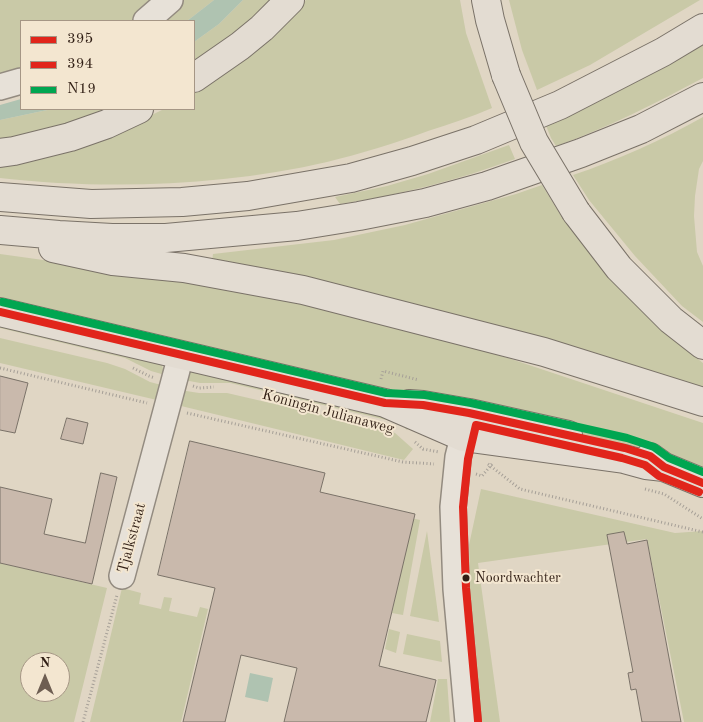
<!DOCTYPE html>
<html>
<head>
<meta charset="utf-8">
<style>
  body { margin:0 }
  #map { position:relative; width:703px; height:722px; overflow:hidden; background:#e0d6c4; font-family:"Old Standard TT",serif }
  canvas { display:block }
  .legend { position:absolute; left:20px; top:20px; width:175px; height:90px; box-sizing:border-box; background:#f3e6d0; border:1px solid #a59685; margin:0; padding:6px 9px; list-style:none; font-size:15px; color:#301e14 }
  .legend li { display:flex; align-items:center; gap:10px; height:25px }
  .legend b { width:25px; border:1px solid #a59685 }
  .north { position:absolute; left:20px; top:652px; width:50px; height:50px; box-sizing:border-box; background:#f3e6d0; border:1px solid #a59685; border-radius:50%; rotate:0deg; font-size:14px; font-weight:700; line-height:20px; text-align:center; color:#301e14 }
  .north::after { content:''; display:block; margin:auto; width:18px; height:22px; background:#6e5e52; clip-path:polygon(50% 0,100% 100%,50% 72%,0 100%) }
</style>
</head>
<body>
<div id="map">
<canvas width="703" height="722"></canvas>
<ul class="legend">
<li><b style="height:6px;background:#e1251b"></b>395</li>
<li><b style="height:6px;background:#e1251b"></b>394</li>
<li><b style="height:6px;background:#00a651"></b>N19</li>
</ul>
<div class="north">N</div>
</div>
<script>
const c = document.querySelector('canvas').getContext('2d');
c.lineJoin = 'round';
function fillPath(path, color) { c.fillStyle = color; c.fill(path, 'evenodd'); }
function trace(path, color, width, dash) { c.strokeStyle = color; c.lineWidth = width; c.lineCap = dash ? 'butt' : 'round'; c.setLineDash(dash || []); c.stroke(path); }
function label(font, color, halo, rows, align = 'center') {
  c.font = font + ' "Old Standard TT",serif'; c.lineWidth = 4; c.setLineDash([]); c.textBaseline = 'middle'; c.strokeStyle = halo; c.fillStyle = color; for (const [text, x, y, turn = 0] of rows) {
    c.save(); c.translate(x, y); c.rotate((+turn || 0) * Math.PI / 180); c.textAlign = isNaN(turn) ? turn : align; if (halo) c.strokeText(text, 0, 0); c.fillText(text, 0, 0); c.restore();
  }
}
const green = new Path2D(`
  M0,0H214L187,21H21V75L0,80Z
  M243,0H271L256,16L194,67V42L219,24Z
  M306,0H460L466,33L492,108C471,117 450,124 428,131C396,143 360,154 327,162C223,186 105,190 0,178V164L125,128L164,109H194V92L220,75L293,14Z
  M509,0H700L590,65L537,90L522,50Z
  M703,35V78C656,103 607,128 556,146L551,138L545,123Z
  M52,109H115L69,126L0,142V120Z
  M703,117V161L699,169L695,196L694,216L697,252L703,266V322L682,306L635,256L589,200L573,175C618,160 662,140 703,117Z
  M509,145L515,159C458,180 400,195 340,204L335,197L387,186L428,174Z
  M542,185L563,219L611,277L660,329L703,363V389L212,261L213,254L334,240L405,225L516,194Z
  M0,254L180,279L336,308L508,358L703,423V471L669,456L545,426L0,300Z
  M0,321L161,362L165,375L151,371L125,358L0,328Z
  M0,338L107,363L125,369L150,382L165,386L161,401L0,363Z
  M193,369L413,424L407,430L402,425L395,422L230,383H200L184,380Z
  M180,390L199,393H227L387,430L395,433L413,449L404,460L177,405Z
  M481,489L675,533L703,531V722H684L647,539L478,563L500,722H481L470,595L469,545Z
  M411,518L420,520L403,615L392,613Z
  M427,531L439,622L410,616Z
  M0,563L107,588L74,722H0ZM30,662H60V692H30Z
  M122,588L141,593L139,604L161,609L164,597L172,598L169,611L197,617L200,607L208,609L181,722H90Z
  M389,629L400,632L396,653L385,649Z
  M407,634L440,641L442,662L403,654Z
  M438,679H447L450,722H430Z`);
const water = new Path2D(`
  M214,0H243L219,24L194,42V21H187Z
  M21,99V109H52L0,120V105Z
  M250,673L273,678L268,702L245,697Z`);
const building = new Path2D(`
  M0,376L28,383L15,433L0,430Z
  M67,418L88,423L83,444L61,439Z
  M190,441L325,473L320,492L415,514L379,666L436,680L426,722H284L297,668L241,655L225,722H183L215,588L158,575Z
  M101,473L117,477L92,584L0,563V487L52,499L44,534L85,543Z
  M624,532L627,544L647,540L681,722H642L636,689L631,690L628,673L633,672L607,535Z`);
const path = new Path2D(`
  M0,368L147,403
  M133,368L149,376L155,378
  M381,379L383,371L419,380
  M193,386L199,388L214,387
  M187,413L403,462L434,464
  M415,442L423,449L439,452
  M488,464L520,489L703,532
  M476,474L482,476L492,464
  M645,489L664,494L703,519
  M83,722L117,595`);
const minor = new Path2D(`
  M146,21L170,0
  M0,87L21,81
  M468,417L458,457L453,507L456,589L468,722
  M122,576L181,355`);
const major = new Path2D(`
  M0,312L385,403L463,437L624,459L646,465L664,467
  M409,404L423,405L469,413L568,435
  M650,457L664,467L703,483`);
const highway = new Path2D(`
  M486,0L490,20L506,75
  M194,78L240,46L262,28L290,0
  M0,153L14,151L70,137L107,124L139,109
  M0,197L91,204L182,202L248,196L351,178L412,161L476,140L560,105L663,52L703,28
  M576,212L619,268L671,320L703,345
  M0,230L59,235L112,238H166L297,226L359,216L425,203L487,186L581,153L641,129L703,97
  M53,248L113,261L184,268L303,290L544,352L703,402`);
const highwayBridge = new Path2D(`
  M506,75L534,142L576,212`);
const bus1 = new Path2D(`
  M0,312L385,403L423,405L469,413L625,448L650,456L664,467L703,483`);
const bus2 = new Path2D(`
  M478,721L466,588L463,507L468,459L476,425L622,458L645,465L659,476L699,492`);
const bus3 = new Path2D(`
  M2,302L386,393L425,395L471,403L627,438L654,447L669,458L703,472`);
const markers = [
  [466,578,4.5,"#301e14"]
];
const busNames = [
  ["Noordwachter",475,578]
];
const streetNames = [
  ["Koningin Julianaweg",328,412,15],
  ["Tjalkstraat",132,538,-75]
];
fillPath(green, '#c9c9a7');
fillPath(water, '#afc3b1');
fillPath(building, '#c9b9ac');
trace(building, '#7a7268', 1);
trace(minor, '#938b80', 28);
trace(major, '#7a7268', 30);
trace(highway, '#7a7268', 30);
trace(path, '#a59f97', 3, [1, 2.5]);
trace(minor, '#e7e1d8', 25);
trace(major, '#e3dcd2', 28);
trace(highway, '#e3dcd2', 28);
trace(highwayBridge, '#7a7268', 30, []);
trace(highwayBridge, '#e3dcd2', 28);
trace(bus1, '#e1251b', 8);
trace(bus2, '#e1251b', 8);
trace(bus3, '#00a651', 8);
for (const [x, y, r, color] of markers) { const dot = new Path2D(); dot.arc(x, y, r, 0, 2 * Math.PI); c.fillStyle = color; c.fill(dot); trace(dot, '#f3e6d0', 2); }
label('14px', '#301e14', '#f3e6d0', busNames, 'left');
label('15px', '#301e14', '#f3e6d0', streetNames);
</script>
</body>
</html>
